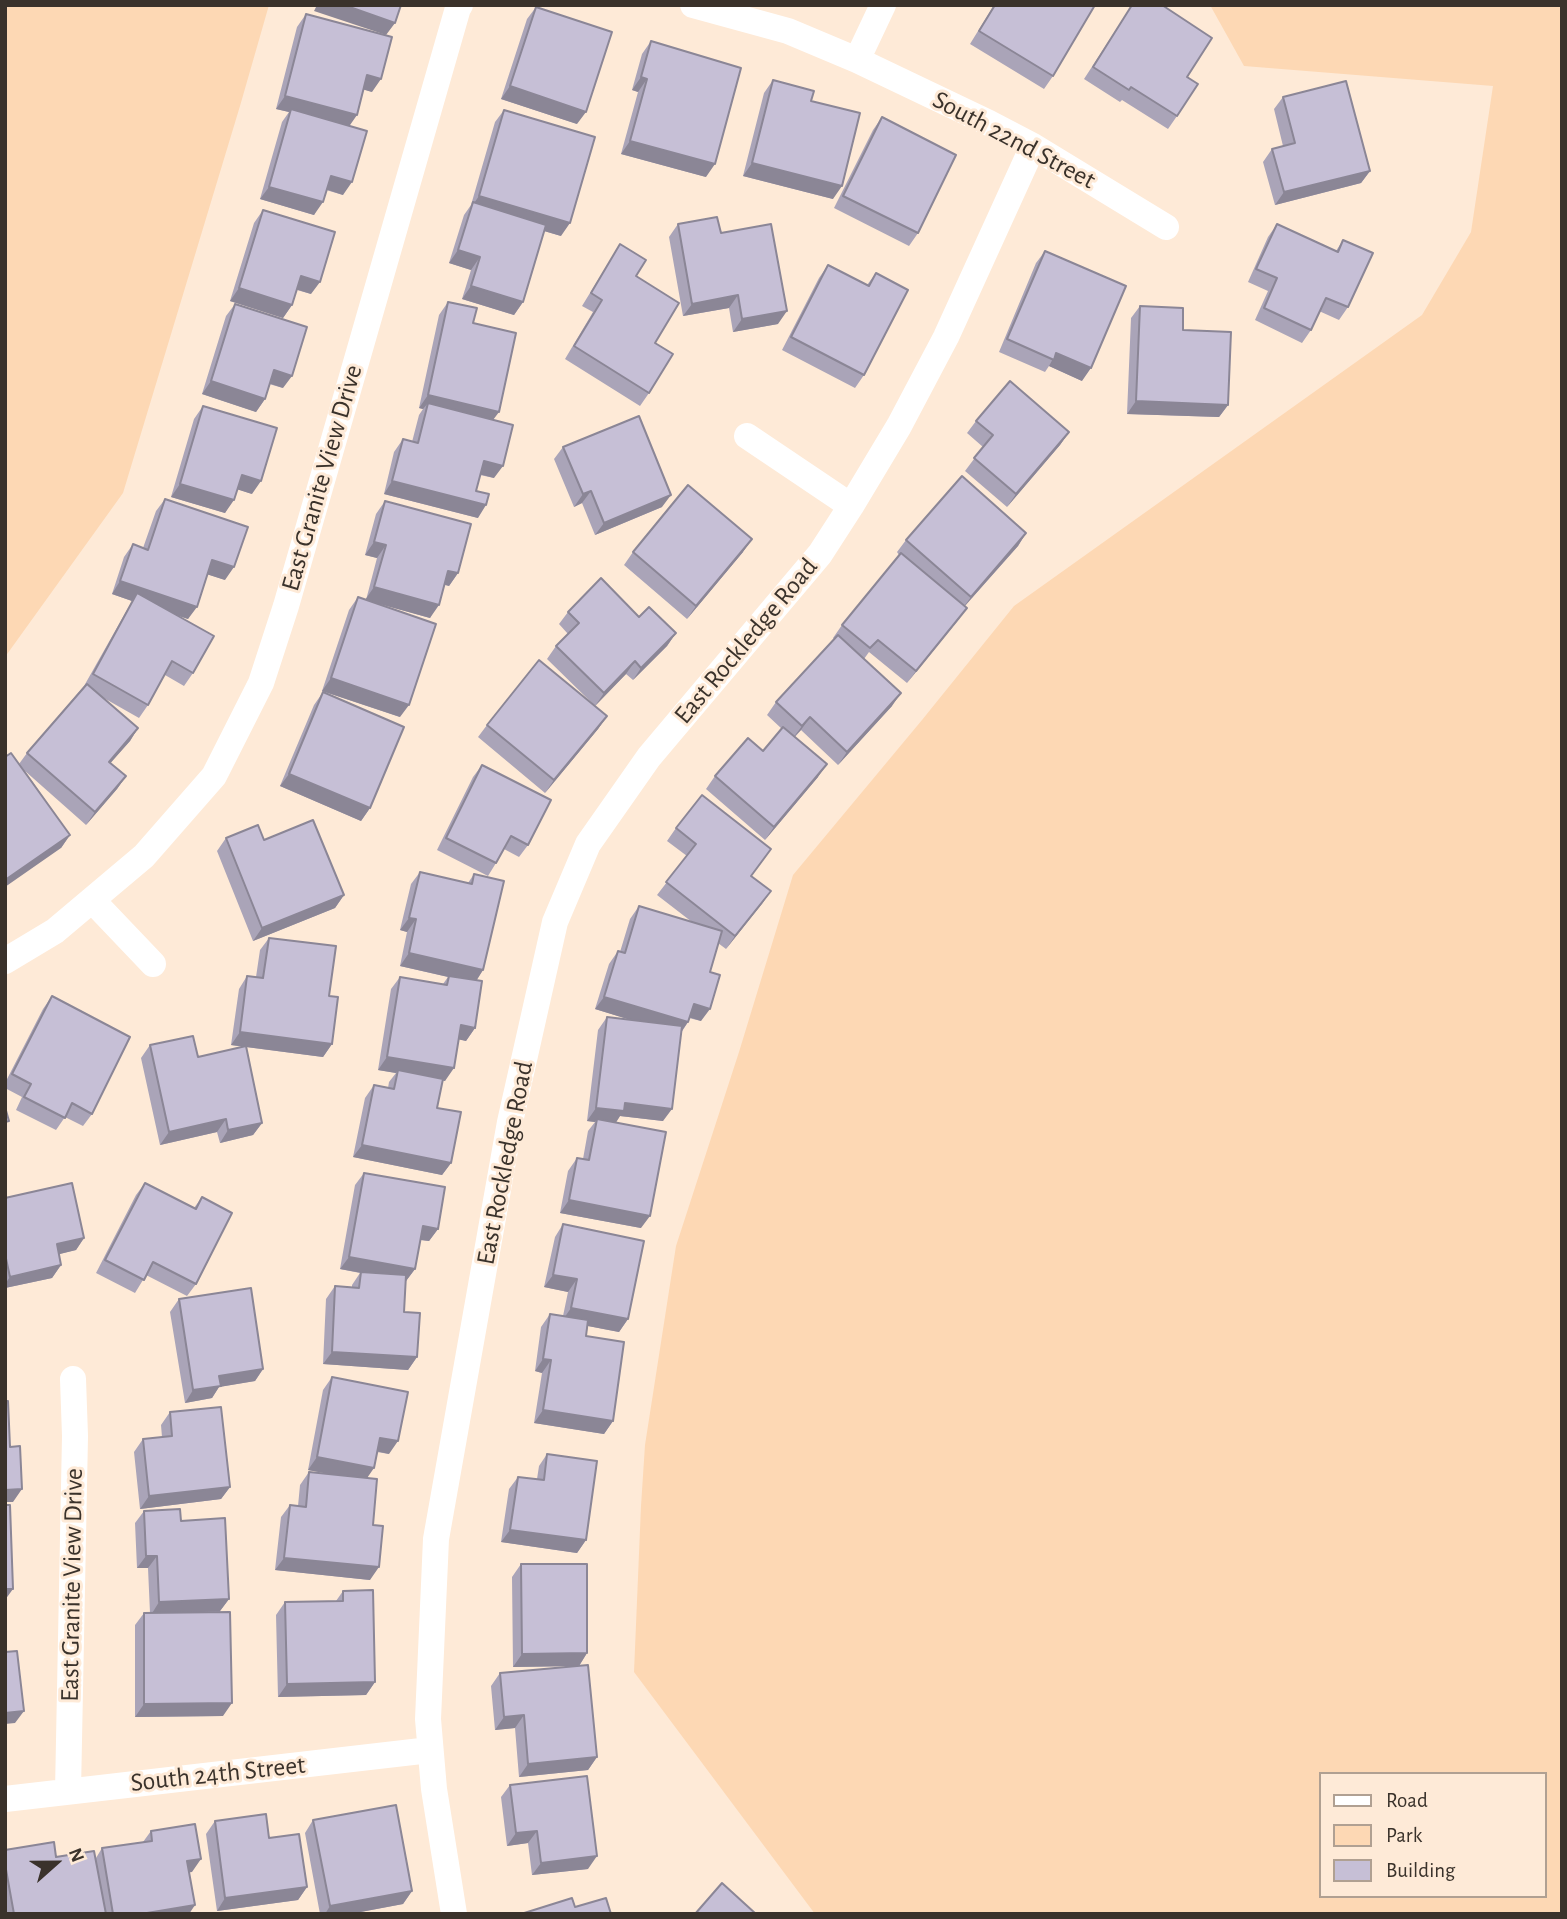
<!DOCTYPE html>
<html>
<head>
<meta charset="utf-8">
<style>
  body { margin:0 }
  #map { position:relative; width:1567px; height:1919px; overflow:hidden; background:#feead7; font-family:"Alegreya Sans",sans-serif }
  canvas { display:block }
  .frame { position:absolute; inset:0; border:7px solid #3a322b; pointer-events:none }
  .legend { position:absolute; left:1319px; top:1772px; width:228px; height:126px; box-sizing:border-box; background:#feead7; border:2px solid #b0a092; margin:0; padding:9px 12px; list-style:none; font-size:21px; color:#3a322b }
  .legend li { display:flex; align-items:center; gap:14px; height:35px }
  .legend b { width:35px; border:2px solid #b0a092 }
  .north { position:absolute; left:21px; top:1828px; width:70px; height:70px; -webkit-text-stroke:5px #feead7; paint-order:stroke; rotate:69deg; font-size:19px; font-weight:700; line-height:28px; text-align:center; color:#3a322b }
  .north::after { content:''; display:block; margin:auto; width:24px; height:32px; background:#3a322b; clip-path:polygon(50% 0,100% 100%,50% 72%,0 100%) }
</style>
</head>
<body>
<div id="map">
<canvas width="1567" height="1919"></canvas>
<div class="frame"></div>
<ul class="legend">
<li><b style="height:9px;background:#fff"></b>Road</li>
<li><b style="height:19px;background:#fdd8b4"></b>Park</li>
<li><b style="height:19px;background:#c6bfd6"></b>Building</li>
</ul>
<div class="north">N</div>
</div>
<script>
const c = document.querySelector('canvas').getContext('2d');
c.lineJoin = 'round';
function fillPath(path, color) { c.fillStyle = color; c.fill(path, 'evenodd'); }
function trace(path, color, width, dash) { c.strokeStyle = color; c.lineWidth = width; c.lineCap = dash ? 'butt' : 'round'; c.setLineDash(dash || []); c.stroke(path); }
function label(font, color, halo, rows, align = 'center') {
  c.font = font + ' "Alegreya Sans",sans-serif'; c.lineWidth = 6; c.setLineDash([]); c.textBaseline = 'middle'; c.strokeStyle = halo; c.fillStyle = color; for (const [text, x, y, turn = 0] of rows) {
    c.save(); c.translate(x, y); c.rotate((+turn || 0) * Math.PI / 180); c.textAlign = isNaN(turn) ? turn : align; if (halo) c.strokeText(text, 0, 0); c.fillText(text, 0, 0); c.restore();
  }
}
const green = new Path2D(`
  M5,5H269L240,106L123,493L5,657Z
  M1210,5H1562V1914H815L634,1672L641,1506L645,1445L676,1246L739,1052L793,875L922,720L1014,606L1422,315L1471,232L1493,86L1244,66ZM1320,1774H1544V1896H1320Z`);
const minor = new Path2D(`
  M693,5L788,31L857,60L989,123L1033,146L1166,227
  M857,60L883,5
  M747,436L851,506
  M92,900L153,964
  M5,961L55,931L144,856L214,776L261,683L286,606L458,8L460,5
  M68,1791L75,1436L73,1379
  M5,1799L430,1750
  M454,1914L434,1789L428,1719L436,1539L510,1122L555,922L588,844L649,757L820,554L851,506L899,426L946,337L1033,146`);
const wall = new Path2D(`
  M994,5H1095L1053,76L1044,89L970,44Z
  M1132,5H1162L1187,77L1177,116L1168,129L1122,100L1120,102L1084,79Z
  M536,7L577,124L501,99L527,19Z
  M306,14L372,92L363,89L349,126L343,195L326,190L314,215L260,199L282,122L289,112L276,109L297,27Z
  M651,41L706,177L621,154L638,92L632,90L642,54Z
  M773,80L811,101L833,199L743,176L764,93Z
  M1283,97L1370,171L1361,183L1275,205L1263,162L1272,149L1283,146L1274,109Z
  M504,110L561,236L544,231L523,302L514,315L462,299L471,270L449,263L464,215L471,205L495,122Z
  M882,117L918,233L909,246L834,208L873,130Z
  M263,210L311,294L297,290L292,305L283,318L230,301L254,223Z
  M678,224L721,233L778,324L733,332L729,308L683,316L669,237Z
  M1277,224L1336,251L1343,240L1348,307L1339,320L1319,311L1311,330L1302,343L1255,320L1268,291L1248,282L1268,237Z
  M620,244L636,276L655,343L649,393L640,406L565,359L593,312L582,306Z
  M1045,251L1082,381L1049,366L1045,372L999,352L1036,263Z
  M828,265L867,285L876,273L864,375L855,388L782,350L819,278Z
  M448,302L473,323L493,420L494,478L480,475L476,491L478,518L384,494L394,452L403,439L412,442L419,415L423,409L419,408L439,315Z
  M235,304L283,388L269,384L265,399L256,412L202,394L226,316Z
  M1140,306L1183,330L1228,405L1219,417L1127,414L1131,318Z
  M203,406L252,494L237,489L225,513L171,497L194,419Z
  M976,421L1069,432L1060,445L1007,507L965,471L983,447L967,433Z
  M563,447L662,507L595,535L582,503L574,507L554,459Z
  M165,499L225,580L207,574L188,619L179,616L193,673L184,686L165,675L148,705L139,718L102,697L138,728L130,741L110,763L126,776L117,789L86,825L25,771L70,835L61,848L19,764L27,753L84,686L132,601L112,594L124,557L133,544L143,548L156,511Z
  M385,501L458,573L449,586L445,585L430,618L373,602L400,717L322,691L349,610L358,597L366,600L377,558L365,555L376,514Z
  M1026,533L1018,546L965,606L958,620L907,683L869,652L864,659L892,706L838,765L801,730L795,737L818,777L765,840L706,789L715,776L763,751L782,729L767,715L776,702L834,639L833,638L842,625L899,555L897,552L906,540Z
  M633,552H743L687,619L624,565Z
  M568,612L639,617L676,633L667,646L633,680L626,674L595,706L547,659L556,646L568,634L559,624Z
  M323,692L370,808L361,821L280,786L314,705Z
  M607,716L598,729L545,793L478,737L487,725Z
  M482,765L528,845L519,857L504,849L496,863L488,876L437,850L473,777Z
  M676,828L771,849L751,876L771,891L726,949L718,943L710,972L701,1021L689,1018L688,1022L681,1033L663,1121L620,1116L616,1122L641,1228L560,1213L568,1171L577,1158L583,1159L588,1131L595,1122L587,1121L598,1030L607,1017L631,1020L595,1009L609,964L618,951L620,952L630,919L639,906L692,922L657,895L687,856L667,841Z
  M226,838L264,840L344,895L335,908L253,941L217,851Z
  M420,872L468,883L474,874L483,970L476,980L475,1028L466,1041L459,1039L445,1081L443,1080L437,1108L451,1163L442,1175L353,1157L365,1098L374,1085L388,1088L389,1082L396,1073L378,1070L391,989L400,977L443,984L448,977L400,966L407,932L400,930L411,884Z
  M269,938L329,996L332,1044L323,1057L246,1047L262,1123L253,1135L220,1143L217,1132L160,1145L141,1058L150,1045L198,1057L244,1047L231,1045L239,989L247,976L256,977L260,950Z
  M52,996L92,1114L83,1126L65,1117L56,1130L16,1110L22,1097L5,1088V1083L43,1009Z
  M364,1173L438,1229L429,1241L420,1240L415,1269L406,1281L404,1312L417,1357L408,1370L323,1364L326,1299L335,1286L352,1287V1285L360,1273L340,1269L355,1185Z
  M145,1183L194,1208L202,1197L196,1284L187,1296L146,1275L135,1293L96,1273L136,1195Z
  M5,1198L84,1238L76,1250L59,1254L61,1265L52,1278L5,1288Z
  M563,1224L628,1319L619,1332L588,1326L586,1336L613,1421L604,1434L534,1423L542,1373L535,1371L541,1327L550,1314L563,1316L568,1292L544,1287L555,1237Z
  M179,1299L263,1369L255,1381L219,1387L212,1398L185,1403L170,1312Z
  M332,1377L389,1454L377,1452L367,1478L373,1525L370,1580L275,1570L281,1517L290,1505L298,1506L300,1485L309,1472L330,1474L308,1470L323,1390Z
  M170,1412L230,1487L221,1499L140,1509L134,1452L143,1439L162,1437L161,1425Z
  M547,1454L586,1540L577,1553L501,1542L509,1489L518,1477L537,1479L539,1466Z
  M144,1511L181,1521L229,1599L220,1611L223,1716L135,1717V1625L144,1613H150L148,1568H137L135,1523Z
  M521,1564L587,1653L579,1666L597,1757L588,1770L519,1777L515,1728L495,1730L491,1686L500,1673L578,1666L513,1667L512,1577Z
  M343,1591L375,1682L366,1695L278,1697L276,1615L285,1602L336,1601Z
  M510,1785L588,1869L532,1875L528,1843L507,1846L501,1797Z
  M313,1820L412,1891L403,1904L350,1914H320L305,1833Z
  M215,1821L307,1887L298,1900L217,1911L206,1834Z
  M151,1831L192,1872H189V1914H5V1850L56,1857L96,1858L102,1848L143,1842Z`);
const shadedWall = new Path2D(`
  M317,5H344L395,23L386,35L314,11Z
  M367,75L381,79L372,92L358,88Z
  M641,77L647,79L638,92L632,90Z
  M510,86L586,112L577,124L501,99Z
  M285,96L357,115L348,128L291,109L289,112L276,109Z
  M630,141L715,164L706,177L621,154Z
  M752,163L842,186L833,199L743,176Z
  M1370,171L1361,183L1275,205L1284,192Z
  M331,176L352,182L343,195L322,188Z
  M269,187L323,202L314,215L260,199Z
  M479,196L570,223L561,236L470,209Z
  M458,250L480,257L471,270L449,263Z
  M301,276L320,282L311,294L292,288Z
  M471,286L523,302L514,315L462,299Z
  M239,288L292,305L283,318L230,301Z
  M738,295L729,308L683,316L692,304Z
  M787,311L778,324L733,332L742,319Z
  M1056,353L1091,368L1082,381L1049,366Z
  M274,370L292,376L283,388L265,382Z
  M211,381L265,399L256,412L202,394Z
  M428,395L499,412L490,424L428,403L423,409L419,408Z
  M1136,401L1228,405L1219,417L1127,414Z
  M1069,432L1060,445L1007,507L1016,494Z
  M484,461L503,466L494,478L475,473Z
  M242,475L261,481L252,494L233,488Z
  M392,481L486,505L478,518L384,494Z
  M180,484L234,500L225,513L171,497Z
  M591,491L582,503L574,507L583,494Z
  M671,495L662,507L595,535L604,523Z
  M1026,533L1018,546L962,609L971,597Z
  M752,539L743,552L687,619L696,606Z
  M374,542L386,545L377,558L365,555Z
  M212,560L234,567L225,580L203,573Z
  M448,571L458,573L449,586L440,583Z
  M120,581L197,607L188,619L133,601L137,593L132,601L112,594Z
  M374,587L439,605L430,618L365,600Z
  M967,608L958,620L907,683L916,671Z
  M676,633L667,646L633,680L641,668Z
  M635,661L626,674L595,706L604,693Z
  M331,678L409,705L400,717L322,691Z
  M901,693L892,706L838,765L847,752Z
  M607,716L598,729L545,793L554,780Z
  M810,717L801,730L793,738L802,726Z
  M138,728L130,741L100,775L109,762Z
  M827,764L818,777L765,840L774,827Z
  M289,774L370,808L361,821L280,786Z
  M126,776L117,789L86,825L95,812Z
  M70,835L61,848L5,887V880Z
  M771,891L762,904L726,949L735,936Z
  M344,895L335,908L253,941L262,928Z
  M409,918L416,919L407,932L400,930Z
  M409,953L483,970L475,983L400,966Z
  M604,997L688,1022L679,1035L595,1009Z
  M694,1004L710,1009L701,1021L685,1016Z
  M461,1025L475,1028L466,1041L452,1038Z
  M240,1032L332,1044L323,1057L231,1045Z
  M387,1057L454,1068L445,1081L398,1073V1070L396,1073L378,1070Z
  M625,1103L672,1109L663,1121L620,1116L615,1124L597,1119L595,1122L587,1121L596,1108Z
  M226,1119L217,1132L160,1145L169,1132Z
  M262,1123L253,1135L220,1143L228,1130Z
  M362,1145L451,1163L442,1175L353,1157Z
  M569,1200L650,1216L641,1228L560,1213Z
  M423,1226L438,1229L429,1241L414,1239Z
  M84,1238L76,1250L48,1257L57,1244Z
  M349,1257L415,1269L406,1281L340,1269Z
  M61,1265L52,1278L5,1288V1284L10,1277Z
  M553,1275L577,1279L568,1292L544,1287Z
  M571,1308L628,1319L619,1332L562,1321Z
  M332,1352L417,1357L408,1370L323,1364Z
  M543,1359L551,1360L542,1373L535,1371Z
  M263,1369L255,1381L219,1387L212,1398L185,1403L193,1390L219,1376Z
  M543,1410L613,1421L604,1434L534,1423Z
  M380,1438L398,1441L389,1454L371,1450Z
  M317,1457L374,1468L365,1481L308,1470Z
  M230,1487L221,1499L140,1509L149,1496Z
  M22,1489L13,1502H5V1490Z
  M510,1530L586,1540L577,1553L501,1542Z
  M146,1556H157L148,1568H137Z
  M284,1558L379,1567L370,1580L275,1570Z
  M5,1589H13L5,1600Z
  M229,1599L220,1611L151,1615L159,1602Z
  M587,1653L579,1666L513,1667L522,1654Z
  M375,1682L366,1695L278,1697L287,1684Z
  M232,1703L223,1716L135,1717L144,1704Z
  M24,1711L15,1723L5,1724V1713Z
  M524,1715L515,1728L495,1730L504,1717Z
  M597,1757L588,1770L519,1777L528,1764Z
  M537,1831L528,1843L507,1846L516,1833Z
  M597,1856L588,1869L532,1875L541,1863Z
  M201,1859L192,1872L179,1874L187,1861Z
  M307,1887L298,1900L217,1911L225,1898Z
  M412,1891L403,1904L350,1914H325L330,1906Z
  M195,1905L189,1914H141Z`);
const building = new Path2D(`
  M344,5H401L395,23Z
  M995,5H1095L1053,76L979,31Z
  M1132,5H1162L1212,38L1187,77L1198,84L1177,116L1131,87L1129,90L1093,67Z
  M536,7L612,32L586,112L510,86Z
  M306,14L392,37L381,79L367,75L357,115L285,96Z
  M651,41L741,68L715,164L630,141L647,79L641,77Z
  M773,80L814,91L811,101L860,113L842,186L752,163Z
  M1346,81L1370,171L1284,192L1272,149L1295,143L1283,97Z
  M291,109L367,131L352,182L331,176L323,202L269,187Z
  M504,110L595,137L570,223L479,196Z
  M882,117L956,155L918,233L843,196Z
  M473,202L546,225L523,302L471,286L480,257L458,250Z
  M263,210L335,232L320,282L301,276L292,305L239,288Z
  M717,217L721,233L771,224L787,311L742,319L738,295L692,304L678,224Z
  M1277,224L1338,252L1343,240L1373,253L1348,307L1326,298L1311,330L1264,308L1277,278L1256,269Z
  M620,244L646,260L636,276L679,303L655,343L673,354L649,393L574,346L602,300L591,293Z
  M1045,251L1126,286L1091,368L1056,353L1054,360L1007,339Z
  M828,265L869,286L876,273L908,290L864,375L791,337Z
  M448,302L477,308L473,323L516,333L499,412L428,395Z
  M235,304L307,327L292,376L274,370L265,399L211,381Z
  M1140,306L1183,308V330L1231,332L1228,405L1136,401Z
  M1010,381L1069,432L1016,494L974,458L993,435L976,421Z
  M428,403L513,425L503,466L484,461L476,491L489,494L486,505L392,481L403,439L418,443Z
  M203,406L277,428L261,481L242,475L234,500L180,484Z
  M639,416L671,495L604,523L591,491L583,494L563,447Z
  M962,476L1026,533L971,597L906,540Z
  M688,485L752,539L696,606L633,552Z
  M165,499L248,527L234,567L212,560L197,607L120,581L133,544L148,550Z
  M385,501L471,524L458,573L448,571L439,605L374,587L386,545L374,542Z
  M901,553L967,608L916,671L878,640L870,648L842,625Z
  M601,578L639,617L649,607L676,633L641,668L635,661L604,693L556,646L579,623L568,612Z
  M137,593L214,636L193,673L172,661L148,705L93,674Z
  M358,597L436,624L409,705L331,678Z
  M838,635L901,693L847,752L810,717L802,726L776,702Z
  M539,660L607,716L554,780L487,725Z
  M87,684L138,728L109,762L126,776L95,812L27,753Z
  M323,692L404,727L370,808L289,774Z
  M783,727L827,764L774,827L715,776L748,738L763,751Z
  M11,753L70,835L5,880V757Z
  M482,765L551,800L528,845L511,836L496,863L446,838Z
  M702,795L771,849L751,876L771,891L735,936L666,882L696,844L676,828Z
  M313,820L344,895L262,928L226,838L258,825L264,840Z
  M420,872L472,884L474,874L504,881L483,970L409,953L416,919L409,918Z
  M639,906L722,931L710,972L720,975L710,1009L694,1004L688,1022L604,997L618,951L625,953Z
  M269,938L336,946L329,996L338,997L332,1044L240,1032L247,976L263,978Z
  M449,976L482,981L475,1028L461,1025L454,1068L387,1057L400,977L447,985Z
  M52,996L130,1037L92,1114L72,1103L65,1118L24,1097L31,1084L12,1074Z
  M607,1017L682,1026L672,1109L625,1103L624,1111L596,1108Z
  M193,1036L198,1057L246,1046L262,1123L228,1130L226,1119L169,1132L150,1045Z
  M398,1070L443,1079L437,1108L461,1112L451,1163L362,1145L374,1085L394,1089Z
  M5,1107L9,1121L5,1122Z
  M597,1119L666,1132L650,1216L569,1200L577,1158L589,1160Z
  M364,1173L445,1187L438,1229L423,1226L415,1269L349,1257Z
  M72,1183L84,1238L57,1244L61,1265L10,1277L5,1254V1198Z
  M145,1183L196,1209L202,1197L232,1213L196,1284L153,1262L144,1280L105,1260Z
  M563,1224L644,1241L628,1319L571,1308L577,1279L553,1275Z
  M361,1272L406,1275L404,1312L420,1313L417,1357L332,1352L335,1286L359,1288Z
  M251,1288L263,1369L219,1376L221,1386L193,1390L179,1299Z
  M550,1314L588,1320L586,1336L624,1342L613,1421L543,1410L551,1360L543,1359Z
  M332,1377L408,1392L398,1441L380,1438L374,1468L317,1457Z
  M5,1401H8L10,1447L20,1446L22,1489L5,1490Z
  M221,1407L230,1487L149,1496L143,1439L172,1436L170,1412Z
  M547,1454L597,1461L586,1540L510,1530L518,1477L544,1480Z
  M309,1472L377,1479L373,1525L383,1526L379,1567L284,1558L290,1505L306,1507Z
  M5,1505H10L13,1589H5Z
  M180,1509L181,1521L225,1518L229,1599L159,1602L157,1556H146L144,1511Z
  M521,1564H587V1653L522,1654Z
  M373,1590L375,1682L287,1684L285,1602L343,1601V1591Z
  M230,1612L232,1703L144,1704V1613Z
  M17,1651L24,1711L5,1713V1652Z
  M588,1665L597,1757L528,1764L524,1715L504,1717L500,1673Z
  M587,1776L597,1856L541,1863L537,1831L516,1833L510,1785Z
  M396,1805L412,1891L330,1906L313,1820Z
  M266,1814L269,1838L299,1834L307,1887L225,1898L215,1821Z
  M195,1824L201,1859L187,1861L195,1905L141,1914H113L102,1848L152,1841L151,1831Z
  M54,1842L56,1857L94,1851L106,1914H14L5,1864V1850Z
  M722,1883L756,1914H695Z
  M572,1898L575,1907L606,1898L611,1914H521Z`);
const streetNames = [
  ["South 22nd Street",1014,140,28],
  ["East Granite View Drive",322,478,-74],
  ["East Rockledge Road",746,641,-50],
  ["East Rockledge Road",505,1163,-79],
  ["East Granite View Drive",72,1585,-89],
  ["South 24th Street",218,1774,-6]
];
fillPath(green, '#fdd8b4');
trace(minor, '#fff', 26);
fillPath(wall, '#aaa4b8');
fillPath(shadedWall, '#8b8696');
fillPath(building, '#c6bfd6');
trace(building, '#8b8696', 2);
label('26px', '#3a322b', '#feead7', streetNames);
</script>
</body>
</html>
